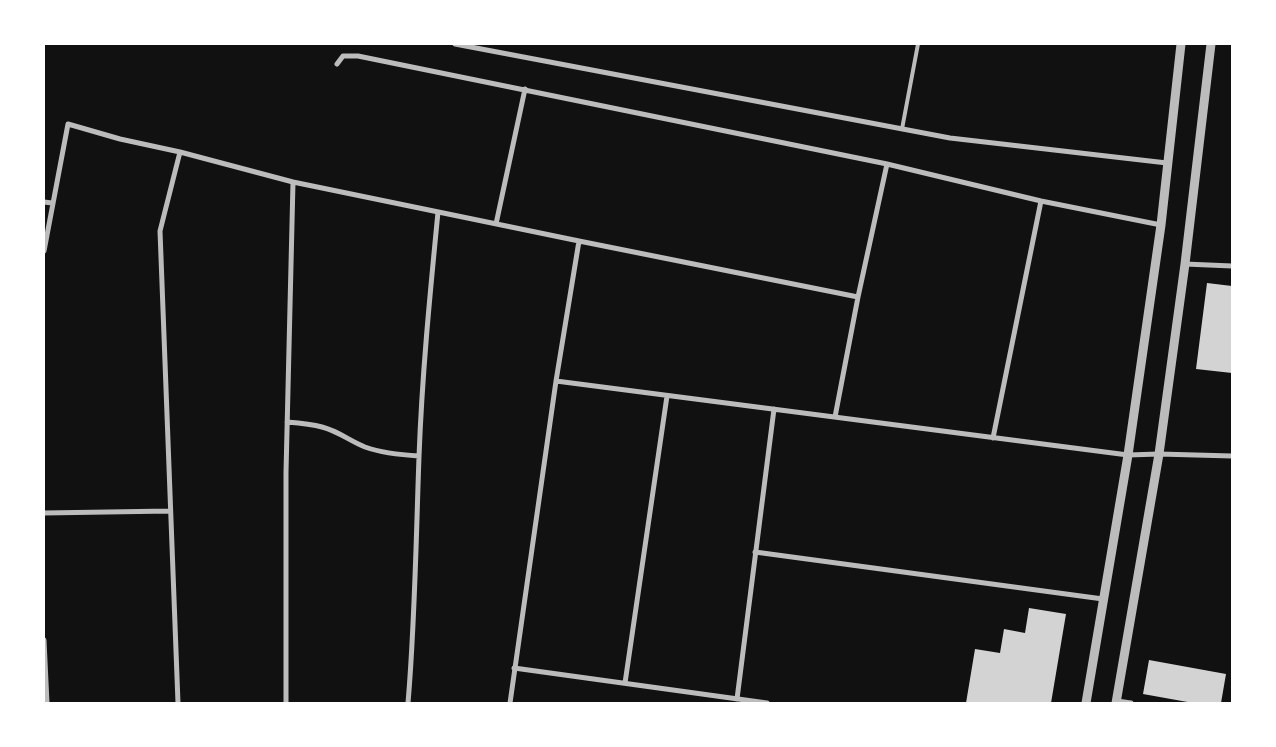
<!DOCTYPE html>
<html>
<head>
<meta charset="utf-8">
<style>
  body { margin:0 }
  #map { position:relative; width:1276px; height:747px; overflow:hidden; background:#111; font-family:"IBM Plex Sans",sans-serif }
  canvas { display:block }
  .frame { position:absolute; inset:0; border:45px solid #fff; pointer-events:none }
</style>
</head>
<body>
<div id="map">
<canvas width="1276" height="747"></canvas>
<div class="frame"></div>
</div>
<script>
const c = document.querySelector('canvas').getContext('2d');
c.lineJoin = 'round';
function fillPath(path, color) { c.fillStyle = color; c.fill(path, 'evenodd'); }
function trace(path, color, width, dash) { c.strokeStyle = color; c.lineWidth = width; c.lineCap = dash ? 'butt' : 'round'; c.setLineDash(dash || []); c.stroke(path); }
const building = new Path2D(`
  M1207,283L1232,286V373L1196,369Z
  M1029,608L1066,614L1051,703H966L975,649L1000,653L1004,629L1025,633Z
  M1149,660L1226,674L1221,703H1193L1143,694Z`);
const service = new Path2D(`
  M902,129L918,44`);
const minor = new Path2D(`
  M455,44L950,138L1167,163
  M337,64L343,56H358L887,164L1041,201L1161,225
  M44,202L52,203
  M496,224L525,89
  M44,251L68,124L120,139L180,152L293,182L579,241
  M1185,264L1232,266
  M556,381L1128,455L1159,454L1232,456
  M835,417L858,297
  M287,422C299,423 311,424 322,427C338,431 350,441 365,447C382,453 401,455 419,456
  M993,438L1041,201
  M44,513L170,511
  M755,552L1103,599
  M44,640L47,703
  M514,668L767,703
  M625,683L667,396
  M737,699L774,409
  M1117,701L1131,703
  M178,703L160,231L180,152
  M286,703V472L293,182
  M408,703C415,622 416,539 419,457C422,375 430,294 438,212
  M510,703L556,381L579,241L858,297L887,164`);
const tertiary = new Path2D(`
  M1086,703L1128,455L1161,225L1181,44
  M1116,703L1159,454L1185,264L1211,44`);
fillPath(building, '#d3d3d3');
trace(service, '#bcbcbc', 4);
trace(minor, '#bcbcbc', 5);
trace(tertiary, '#bcbcbc', 9);
</script>
</body>
</html>
